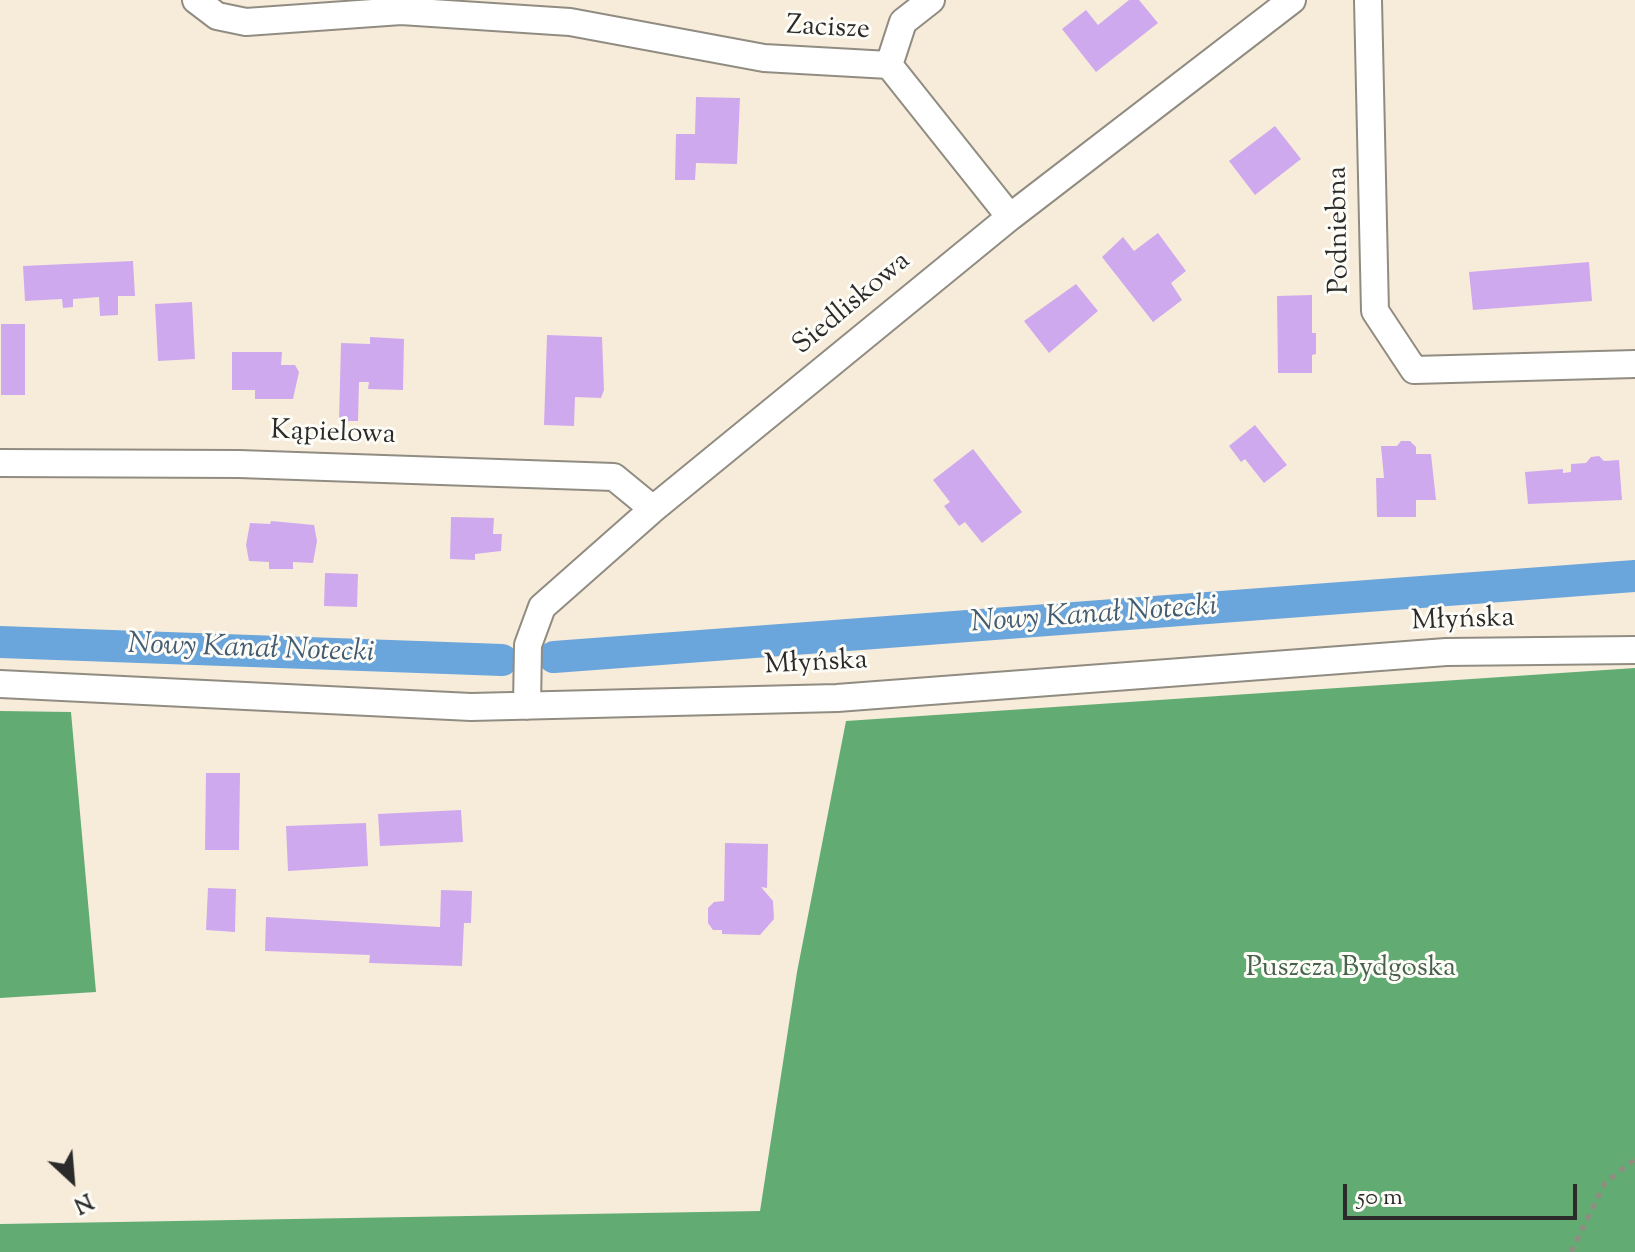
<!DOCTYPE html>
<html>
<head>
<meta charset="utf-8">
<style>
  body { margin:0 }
  #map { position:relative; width:1635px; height:1252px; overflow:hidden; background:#f7ecda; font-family:"Sorts Mill Goudy",serif }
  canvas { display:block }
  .north { position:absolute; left:32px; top:1140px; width:80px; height:80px; -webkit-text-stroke:6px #fdfcf7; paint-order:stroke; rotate:154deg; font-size:22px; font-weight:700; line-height:32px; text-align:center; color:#2b2b2b }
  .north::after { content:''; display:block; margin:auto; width:28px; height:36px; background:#2b2b2b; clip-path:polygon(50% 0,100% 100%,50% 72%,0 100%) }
  .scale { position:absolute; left:1343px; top:1184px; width:234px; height:36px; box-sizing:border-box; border:4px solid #2b2b2b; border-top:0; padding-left:10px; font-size:24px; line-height:28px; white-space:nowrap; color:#2b2b2b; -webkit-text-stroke:6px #fdfcf7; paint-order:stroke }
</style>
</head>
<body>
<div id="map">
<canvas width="1635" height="1252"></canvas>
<div class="north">N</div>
<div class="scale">50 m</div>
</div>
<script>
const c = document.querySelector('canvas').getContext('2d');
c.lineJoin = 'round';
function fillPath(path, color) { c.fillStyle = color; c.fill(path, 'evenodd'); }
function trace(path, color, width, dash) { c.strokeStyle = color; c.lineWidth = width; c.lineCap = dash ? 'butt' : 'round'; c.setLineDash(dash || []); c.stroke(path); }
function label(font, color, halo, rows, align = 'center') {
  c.font = font + ' "Sorts Mill Goudy",serif'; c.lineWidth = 6; c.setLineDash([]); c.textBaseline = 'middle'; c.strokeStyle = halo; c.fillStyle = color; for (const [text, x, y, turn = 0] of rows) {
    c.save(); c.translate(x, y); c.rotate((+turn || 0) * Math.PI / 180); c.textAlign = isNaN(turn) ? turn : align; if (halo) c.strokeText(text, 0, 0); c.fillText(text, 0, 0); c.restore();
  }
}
const forest = new Path2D(`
  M1635,668V1252H0V1224L760,1211L797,972L846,721Z
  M0,711L71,712L96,992L0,998Z`);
const canal = new Path2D(`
  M0,642L502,660
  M554,657L1635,576`);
const building = new Path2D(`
  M1129,0H1139L1158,23L1096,72L1062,29L1086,10L1098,25Z
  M696,97L740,98L737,164L696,163L695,180H675L676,134H695Z
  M1275,126L1301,159L1255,195L1229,161Z
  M1158,233L1186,271L1171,283L1182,300L1153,322L1102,257L1123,237L1134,251Z
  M133,261L135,296H118V315L100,316L99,297L73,299V307L63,308L62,299L25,301L23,266Z
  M1589,262L1592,301L1473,310L1469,272Z
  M1076,284L1098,311L1049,353L1024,321Z
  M1312,295V333H1316V354L1312,355V373H1278L1277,296Z
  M192,302L195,359L158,361L155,304Z
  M1,324H25V395H1Z
  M547,335L602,337L604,390L601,398L575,397L574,426L544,425Z
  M370,337L404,339L403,390L368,389L369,382H359L358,421H339L341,343L370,344Z
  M232,352H282L281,365H295L299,372L293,399H255V390H232Z
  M1255,425L1287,465L1264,483L1245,459L1241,462L1229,446Z
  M1401,441H1410L1416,447V454H1431L1436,500H1416V517H1377L1376,478H1384L1381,446H1397Z
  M973,449L1022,512L982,543L965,522L959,526L944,506L950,502L933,480Z
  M1599,456L1604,461L1619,460L1622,500L1528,504L1525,472L1563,469V473L1571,472V464L1586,463L1591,457Z
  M451,517L494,518L493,534H502L501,551L475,554V560L450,559Z
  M271,521L314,525L317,541L313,563L293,562V569H269V562L249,561L246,545L250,523L270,524Z
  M325,573L358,574L357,607L324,606Z
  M206,773H240L239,850H205Z
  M461,810L463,842L380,846L378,814Z
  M366,823L368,866L288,871L286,826Z
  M725,843L768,844L767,888L761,887L773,901L774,919L760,935L722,934V930H713L708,923V908L714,902L724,901Z
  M208,888L236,889L235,932L206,930Z
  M441,890L472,891L471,923H464L462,966L369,963L370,955L265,951L266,917L440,927Z`);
const path = new Path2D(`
  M1571,1252L1605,1183L1635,1159`);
const minor = new Path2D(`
  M196,0L217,16L246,22L401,11L570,22L764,58L889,65
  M931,0L903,22L889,65L1010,217
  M1368,0L1375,311L1414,370L1635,364
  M0,463L239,464L614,477L653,509
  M0,684L471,707L837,698L1446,652L1635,650
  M527,706L528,645L542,607L653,509L1010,217L1292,0`);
const streetNames = [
  ["Zacisze",828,30,3],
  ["Podniebna",1341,230,-91],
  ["Siedliskowa",853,305,-40],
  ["Kąpielowa",333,435,2],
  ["Młyńska",1463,622,-2],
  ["Młyńska",816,665,-3]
];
const parkNames = [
  ["Puszcza Bydgoska",1351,970]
];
const waterNames = [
  ["Nowy Kanał Notecki",1094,617,-4],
  ["Nowy Kanał Notecki",251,651,2]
];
fillPath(forest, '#62ac74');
trace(canal, '#6aa6db', 32);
fillPath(building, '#cfa9ed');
trace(minor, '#918c82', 30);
trace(path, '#918c82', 5, [6, 6]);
trace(minor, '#fff', 26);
label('28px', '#2b2b2b', '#fdfcf7', streetNames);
label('28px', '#46624c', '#fdfcf7', parkNames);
label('italic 30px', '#445c71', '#fdfcf7', waterNames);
</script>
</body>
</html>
